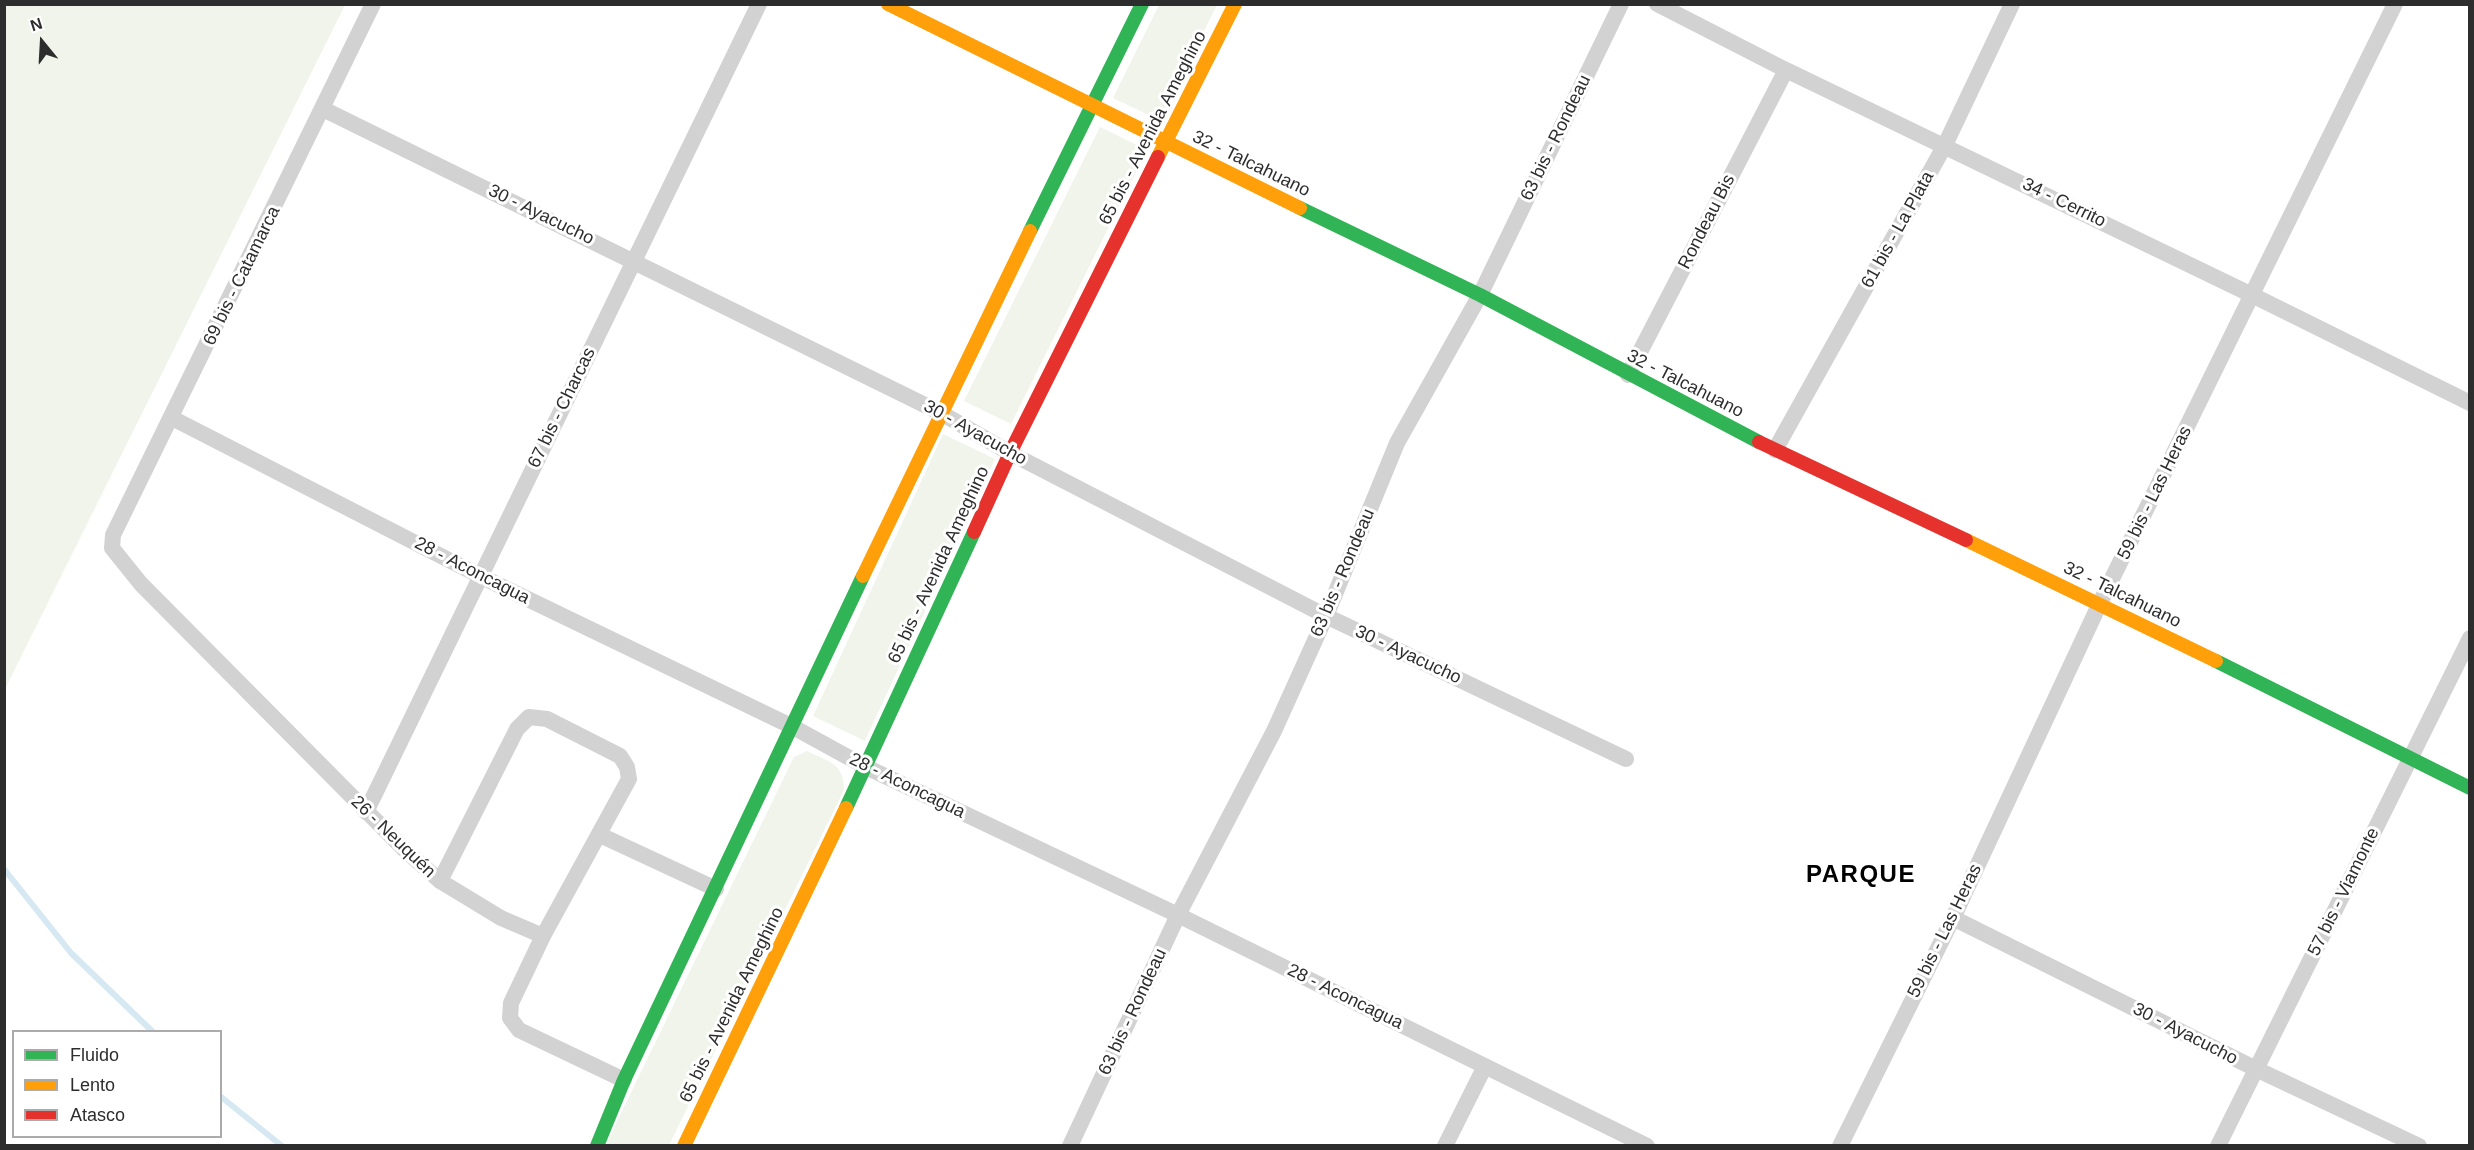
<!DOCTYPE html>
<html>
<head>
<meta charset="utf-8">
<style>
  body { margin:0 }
  #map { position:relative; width:2474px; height:1150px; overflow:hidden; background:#fff; font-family:Helvetica,sans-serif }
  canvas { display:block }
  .frame { position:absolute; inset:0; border:6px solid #2d2d2d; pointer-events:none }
  .legend { position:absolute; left:12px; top:1030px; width:210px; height:108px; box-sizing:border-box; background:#fff; border:2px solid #ababab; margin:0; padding:8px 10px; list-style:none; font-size:18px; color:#2d2d2d }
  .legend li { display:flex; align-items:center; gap:12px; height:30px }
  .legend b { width:30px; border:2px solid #ababab }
  .north { position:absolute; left:12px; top:12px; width:60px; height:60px; -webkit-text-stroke:4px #fff; paint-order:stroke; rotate:342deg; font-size:16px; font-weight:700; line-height:24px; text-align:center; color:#2d2d2d }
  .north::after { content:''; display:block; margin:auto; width:21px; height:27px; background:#2d2d2d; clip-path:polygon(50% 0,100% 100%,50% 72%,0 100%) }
</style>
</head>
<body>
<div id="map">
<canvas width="2474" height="1150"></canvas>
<div class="frame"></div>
<ul class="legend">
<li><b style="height:8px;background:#30b455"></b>Fluido</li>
<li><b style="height:8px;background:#ff9f0a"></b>Lento</li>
<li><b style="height:8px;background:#e5322d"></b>Atasco</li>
</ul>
<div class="north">N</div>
</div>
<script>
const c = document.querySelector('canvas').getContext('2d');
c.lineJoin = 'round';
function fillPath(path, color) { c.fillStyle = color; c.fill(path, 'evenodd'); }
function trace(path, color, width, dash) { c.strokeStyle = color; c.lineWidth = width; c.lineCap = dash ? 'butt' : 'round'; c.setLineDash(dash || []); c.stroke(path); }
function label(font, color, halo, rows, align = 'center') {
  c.font = font + ' Helvetica,sans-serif'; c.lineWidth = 6; c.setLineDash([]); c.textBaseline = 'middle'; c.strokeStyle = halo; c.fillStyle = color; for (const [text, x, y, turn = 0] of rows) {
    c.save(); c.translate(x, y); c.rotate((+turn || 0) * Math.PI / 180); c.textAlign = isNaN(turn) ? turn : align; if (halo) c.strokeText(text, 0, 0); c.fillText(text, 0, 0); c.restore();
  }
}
const green = new Path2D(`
  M5,4L345,5L5,689L4,5Z
  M1159,5H1217L1159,120L1113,98Z
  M1100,127L1147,150L1011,424L964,401Z
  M943,434L995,459L865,741L813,716Z
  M807,751C829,762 844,763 844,790L669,1145L605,1146L794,757Z`);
const stream = new Path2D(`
  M4,869L71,953L153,1032
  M220,1096L282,1146`);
const street = new Path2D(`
  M373,4L113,535L112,548L141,584L406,851L440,881L501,918L543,936
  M1657,4L1786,70L2252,295L2470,403
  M323,109L941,413L1010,453L1326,616L1626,759
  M1628,375L1786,70
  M172,418L480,576L793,727L866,767L1178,915L1647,1146
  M1775,450L1945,145L2012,4
  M366,812L759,4
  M600,835L716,889
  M440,881L517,729L529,717L547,719L620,756L627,767L629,779L543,936L511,1003L510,1018L519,1030L624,1080
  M1953,918L2256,1069L2419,1146
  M1070,1146L1178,915L1274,731L1326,616L1397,443L1480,295L1621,4
  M1445,1146L1485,1066
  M1840,1146L1953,918L2100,603L2395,4
  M2218,1146L2470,638`);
const fast = new Path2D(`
  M1300,208L1480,295L1759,442
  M1030,231L1142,4
  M2216,661L2470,788
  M846,808L974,532
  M597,1146L624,1080L863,576`);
const slow = new Path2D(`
  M888,4L1300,208
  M1158,157L1235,4
  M1966,540L2216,661
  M863,576L1030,231
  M684,1146L846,808`);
const jam = new Path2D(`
  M1759,442L1966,540
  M974,532L1010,453L1158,157`);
const streetNames = [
  ["65 bis - Avenida Ameghino",1153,128,-63],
  ["63 bis - Rondeau",1556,138,-64],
  ["32 - Talcahuano",1251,164,26],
  ["34 - Cerrito",2064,203,26],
  ["30 - Ayacucho",541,215,26],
  ["Rondeau Bis",1707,222,-63],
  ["61 bis - La Plata",1898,230,-61],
  ["69 bis - Catamarca",242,276,-64],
  ["32 - Talcahuano",1685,384,27],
  ["67 bis - Charcas",562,408,-64],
  ["30 - Ayacucho",975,433,29],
  ["59 bis - Las Heras",2155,493,-64],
  ["65 bis - Avenida Ameghino",939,565,-65],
  ["28 - Aconcagua",472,571,27],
  ["63 bis - Rondeau",1343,573,-67],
  ["32 - Talcahuano",2122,595,26],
  ["30 - Ayacucho",1408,655,25],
  ["28 - Aconcagua",907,786,26],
  ["26 - Neuquén",393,837,44],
  ["57 bis - Viamonte",2344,892,-64],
  ["59 bis - Las Heras",1945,931,-64],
  ["28 - Aconcagua",1345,997,26],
  ["65 bis - Avenida Ameghino",732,1005,-64],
  ["63 bis - Rondeau",1133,1012,-65],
  ["30 - Ayacucho",2185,1034,27]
];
const districtNames = [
  ["PARQUE",1861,875]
];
fillPath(green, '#f0f4ea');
trace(stream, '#d6e8f2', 6);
trace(street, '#d2d2d2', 16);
trace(fast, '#30b455', 14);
trace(slow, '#ff9f0a', 14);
trace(jam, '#e5322d', 14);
label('18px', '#2d2d2d', '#fff', streetNames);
c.letterSpacing = '1.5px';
label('bold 24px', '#000', '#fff', districtNames);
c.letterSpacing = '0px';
</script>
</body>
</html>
